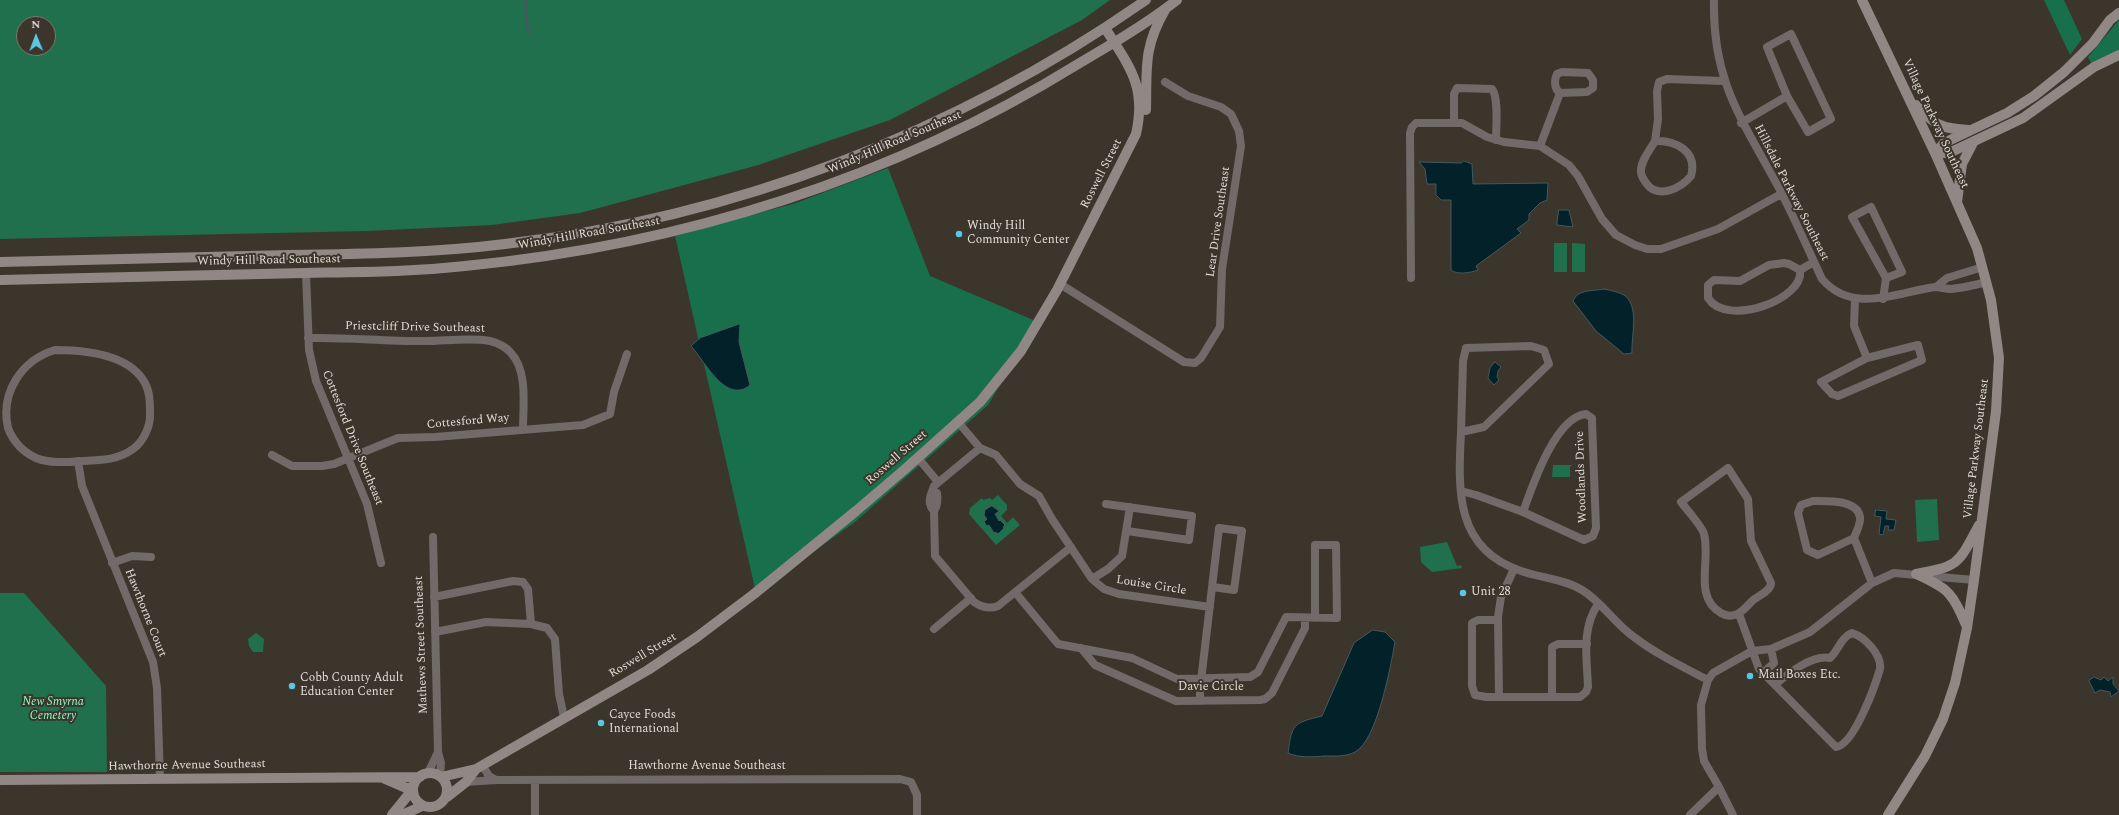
<!DOCTYPE html>
<html>
<head>
<meta charset="utf-8">
<style>
  body { margin:0 }
  #map { position:relative; width:2119px; height:815px; overflow:hidden; background:#3c352c; font-family:Spectral,serif }
  canvas { display:block }
  .north { position:absolute; left:16px; top:16px; width:40px; height:40px; box-sizing:border-box; background:#3c352c; border:1px solid #7e7870; border-radius:50%; rotate:359deg; font-size:11px; font-weight:700; line-height:16px; text-align:center; color:#e1dcd7 }
  .north::after { content:''; display:block; margin:auto; width:14px; height:18px; background:#58c8e4; clip-path:polygon(50% 0,100% 100%,50% 72%,0 100%) }
</style>
</head>
<body>
<div id="map">
<canvas width="2119" height="815"></canvas>
<div class="north">N</div>
</div>
<script>
const c = document.querySelector('canvas').getContext('2d');
c.lineJoin = 'round';
function fillPath(path, color) { c.fillStyle = color; c.fill(path, 'evenodd'); }
function trace(path, color, width, dash) { c.strokeStyle = color; c.lineWidth = width; c.lineCap = dash ? 'butt' : 'round'; c.setLineDash(dash || []); c.stroke(path); }
function label(font, color, halo, rows, align = 'center') {
  c.font = font + ' Spectral,serif'; c.lineWidth = 4; c.setLineDash([]); c.textBaseline = 'middle'; c.strokeStyle = halo; c.fillStyle = color; for (const [text, x, y, turn = 0] of rows) {
    c.save(); c.translate(x, y); c.rotate((+turn || 0) * Math.PI / 180); c.textAlign = isNaN(turn) ? turn : align; if (halo) c.strokeText(text, 0, 0); c.fillText(text, 0, 0); c.restore();
  }
}
const green = new Path2D(`
  M0,0H1110L1082,20L890,120L755,166L580,213L492,225L367,231L0,239ZM24,24H48V48H24Z
  M1554,243H1567V272H1554Z
  M1572,243L1585,244V272H1572Z
  M1553,465H1572L1570,467V477H1552Z
  M998,495L1007,505V510L1001,516L1007,523L1013,517L1020,525L996,545L969,514L970,508L982,498L983,500L990,498L992,500ZM995,507L998,511L995,514L999,521L1000,520L1002,527L991,528L984,522Z
  M1937,499L1939,540L1917,542L1915,500Z
  M1447,542L1457,566L1461,565L1462,568L1432,572L1421,562L1420,547Z
  M0,593H24L106,686L107,772H0Z
  M256,633L264,639L263,652H253L249,646L248,639Z`);
const forest = new Path2D(`
  M2044,0H2064L2082,39L2070,55Z
  M2119,20V50L2091,63L2088,57Z
  M888,168L930,276L1038,322L988,405L855,522L756,593L675,236L796,203Z`);
const water = new Path2D(`
  M1464,161L1472,164L1473,184L1548,183L1547,200L1540,203L1529,214V220L1517,229L1521,233L1476,266L1478,270C1470,273 1457,275 1451,270V200H1441L1436,195V184H1427L1425,169L1419,162L1461,163Z
  M1559,210H1569L1573,227L1557,225Z
  M1605,289C1611,291 1619,292 1624,295C1640,306 1631,336 1632,353L1624,354L1596,331L1573,301C1577,289 1594,291 1605,289Z
  M740,324L739,342L750,385C726,405 705,361 691,346L700,338Z
  M1495,362L1501,367L1498,371L1497,377L1499,380L1494,385L1488,378L1490,368Z
  M992,506L999,511L995,514L999,521L1000,520L1005,525L1003,527L1004,528L998,534L996,532L994,533L989,525L987,526L984,522L987,519L984,515L985,510Z
  M1876,510L1887,511L1886,519L1896,520L1894,530H1888L1889,526H1885L1883,535L1879,534L1881,517L1875,516Z
  M1373,630L1385,632L1395,642C1391,665 1377,741 1355,752C1346,757 1334,756 1324,756C1312,757 1299,758 1288,753C1292,724 1293,723 1322,716L1354,643Z
  M2094,677L2101,680L2104,677L2108,681L2113,677V684L2119,691L2111,697L2110,692L2100,690L2095,693L2089,681Z`);
const stream = new Path2D(`
  M525,0L528,33`);
const street = new Path2D(`
  M1714,0C1712,85 1745,123 1782,194C1796,222 1809,251 1822,279C1853,315 1897,292 1935,287C1940,287 1946,289 1951,289C1963,288 1975,285 1987,282
  M1562,72L1588,73L1593,80V88L1587,92L1560,93C1554,89 1554,80 1557,74Z
  M1454,123V94L1457,88L1492,89C1499,98 1496,127 1496,140
  M1741,123L1787,96L1767,47L1791,34L1831,119L1808,132L1787,96
  M1655,141C1675,140 1698,151 1691,176C1681,188 1658,200 1646,183C1644,180 1641,176 1641,172C1640,162 1650,150 1655,141Z
  M1655,141L1658,119L1657,91L1659,82L1667,79L1723,81
  M1540,146L1560,93
  M1784,263L1789,264L1800,270C1805,299 1727,328 1708,298V285L1714,280L1740,281L1769,265Z
  M1800,270L1814,262
  M306,273L309,350L316,381L367,504L381,563
  M1411,278L1410,133L1412,127L1416,123H1462L1487,137L1504,142L1540,146L1569,165L1578,176L1602,219L1616,235L1635,245L1647,249H1661L1718,229L1781,194
  M1060,284L1184,362L1195,363L1201,358L1220,327L1222,269L1241,146L1239,131L1231,114L1221,107L1188,96L1165,82
  M1936,287L1947,278L1983,267
  M1855,299L1854,326L1867,358
  M1883,299L1886,278L1852,217L1871,207L1902,272L1886,278
  M308,338C345,337 381,341 417,341C442,342 466,337 490,341C498,343 506,347 511,353C528,371 523,406 523,429
  M1918,345L1922,360L1838,396L1832,394L1821,382L1867,358Z
  M1531,346L1544,350L1549,364L1484,427L1461,432L1463,361L1466,348Z
  M55,350C84,350 129,354 145,383C150,392 150,403 150,413C151,426 143,442 133,449C118,460 102,460 84,461C69,462 50,464 36,458C23,452 13,441 8,428C0,392 22,360 55,350Z
  M1586,414L1592,418V421L1596,528L1593,536L1584,540L1523,512C1532,487 1555,417 1586,414Z
  M958,422L980,448L996,455L1020,484L1039,496L1052,519L1092,579L1104,589L1119,594L1210,607
  M1461,432C1458,491 1455,549 1521,571C1541,578 1564,579 1582,590C1602,602 1615,624 1634,637C1656,654 1683,667 1708,680
  M272,455L292,466H322L334,464L398,438L435,437L583,425L610,414L614,392L627,354
  M918,458L938,482
  M78,461L82,486L153,662L157,688L160,779
  M1728,468L1748,499L1751,541L1771,583C1771,591 1758,596 1752,601C1744,610 1734,621 1721,613C1693,597 1711,561 1704,534C1702,526 1687,510 1681,502Z
  M933,490L937,493C938,500 938,505 934,511L935,556L974,602C981,607 990,609 998,606L1071,547
  M1461,491L1476,495L1523,512
  M1813,501C1826,501 1857,499 1860,517C1861,524 1856,532 1854,538L1818,555L1807,550L1798,513L1801,505Z
  M1106,504L1192,516L1189,540L1127,531
  M934,511C926,502 931,495 934,486L980,448
  M433,537L438,752L441,763L440,776
  M1854,538L1872,583
  M112,563L132,556L151,557
  M1092,579L1108,569L1122,556L1130,507
  M1015,592L1058,644L1132,658L1177,679L1250,677L1258,672L1286,617L1337,618L1336,545H1315V618
  M434,597L513,581L523,582L528,589L531,624
  M1739,614L1759,669L1775,685
  M1497,620H1478L1472,623V686L1475,695L1486,697H1580L1586,692L1588,687C1587,659 1581,629 1598,604
  M934,629L971,598
  M435,632L486,622L531,624L547,628L555,639L559,694L564,717
  M1852,633C1865,637 1882,655 1880,669C1875,686 1854,745 1836,747L1775,685C1787,674 1813,654 1830,658C1839,650 1840,638 1852,633Z
  M1081,648L1095,665L1176,701L1260,700L1265,699L1272,693L1305,628V618
  M1763,673L1774,663L1771,649
  M1499,697L1498,617L1501,597L1514,569
  M1552,697V647L1558,644H1587
  M1200,701V689L1219,528L1242,531L1234,590L1213,587
  M482,765L489,776L496,780
  M428,773L438,752
  M535,780V815
  M466,782L496,780L900,779L911,782L917,795V815
  M1719,787L1704,761L1702,749L1701,705L1708,680L1713,673L1752,651L1771,649L1810,632L1872,583L1894,573L1974,580
  M1690,815L1719,787L1733,815`);
const secondary = new Path2D(`
  M1862,0L1935,153L1977,248L1991,300L1999,358L1996,411L1974,580L1967,628L1955,683L1943,719L1925,756L1888,815
  M1916,105C1934,125 1942,129 1969,130
  M1146,110C1147,69 1143,48 1165,10
  M1935,153L1944,143L2007,113L2034,96L2064,72L2093,43L2110,20L2119,13
  M1935,153H1949L2023,118L2094,67L2119,55
  M1957,202L1962,164L1974,141
  M0,262C96,259 193,258 289,255C361,254 433,253 505,244C734,218 957,132 1146,0
  M0,280C101,278 203,275 304,273C358,272 411,272 465,266C682,245 892,179 1078,64C1112,44 1146,24 1177,0
  M1916,574C1960,566 1958,564 1979,525
  M1916,574C1950,589 1952,593 1967,627
  M413 790a17 17 0 1 1 34 0a17 17 0 1 1-34 0Z
  M441,777L476,769L648,670L697,637L754,594L856,511L904,470L980,402L1021,351L1057,290L1136,134C1147,86 1129,66 1105,28
  M385,779L406,788H413
  M0,780L420,777
  M447,797L466,782L476,769
  M392,815L413,789
  M402,815L422,806`);
const markers = [
  [959,234,4,"#58c8e4"],
  [1463,593,4,"#58c8e4"],
  [1750,676,4,"#58c8e4"],
  [292,686,4,"#58c8e4"],
  [601,723,4,"#58c8e4"]
];
const streetNames = [
  ["Village Parkway Southeast",1935,124,65],
  ["Windy Hill Road Southeast",895,143,-23],
  ["Roswell Street",1102,174,-63],
  ["Hillsdale Parkway Southeast",1791,193,63],
  ["Lear Drive Southeast",1219,222,-82],
  ["Windy Hill Road Southeast",589,234,-10],
  ["Windy Hill Road Southeast",269,261,-1],
  ["Priestcliff Drive Southeast",415,328,1],
  ["Cottesford Way",468,422,-5],
  ["Cottesford Drive Southeast",352,438,68],
  ["Village Parkway Southeast",1977,449,-83],
  ["Roswell Street",897,458,-41],
  ["Woodlands Drive",1582,477,-92],
  ["Louise Circle",1151,586,9],
  ["Hawthorne Court",145,613,68],
  ["Mathews Street Southeast",422,645,-92],
  ["Roswell Street",643,656,-31],
  ["Davie Circle",1211,688],
  ["Hawthorne Avenue Southeast",187,766,-1],
  ["Hawthorne Avenue Southeast",707,767]
];
const poiNames = [
  ["Windy Hill",967,227],
  ["Community Center",967,241],
  ["Unit 28",1471,593],
  ["Mail Boxes Etc.",1758,676],
  ["Cobb County Adult",300,679],
  ["Education Center",300,693],
  ["Cayce Foods",609,716],
  ["International",609,730]
];
const parkNames = [
  ["New Smyrna",53,703],
  ["Cemetery",53,717]
];
fillPath(green, '#20704e');
fillPath(forest, '#186f4b');
fillPath(water, '#022129');
trace(water, '#45595d', 1);
trace(stream, '#45595d', 2.5);
trace(street, '#706a69', 8);
trace(secondary, '#918785', 10);
for (const [x, y, r, color] of markers) { const dot = new Path2D(); dot.arc(x, y, r, 0, 2 * Math.PI); c.fillStyle = color; c.fill(dot); trace(dot, '#3c352c', 1.5); }
label('12px', '#e1dcd7', '#3c352c', streetNames);
label('12px', '#e1dcd7', '#3c352c', poiNames, 'left');
label('italic 12px', '#8efcc6', '#3c352c', parkNames);
</script>
</body>
</html>
